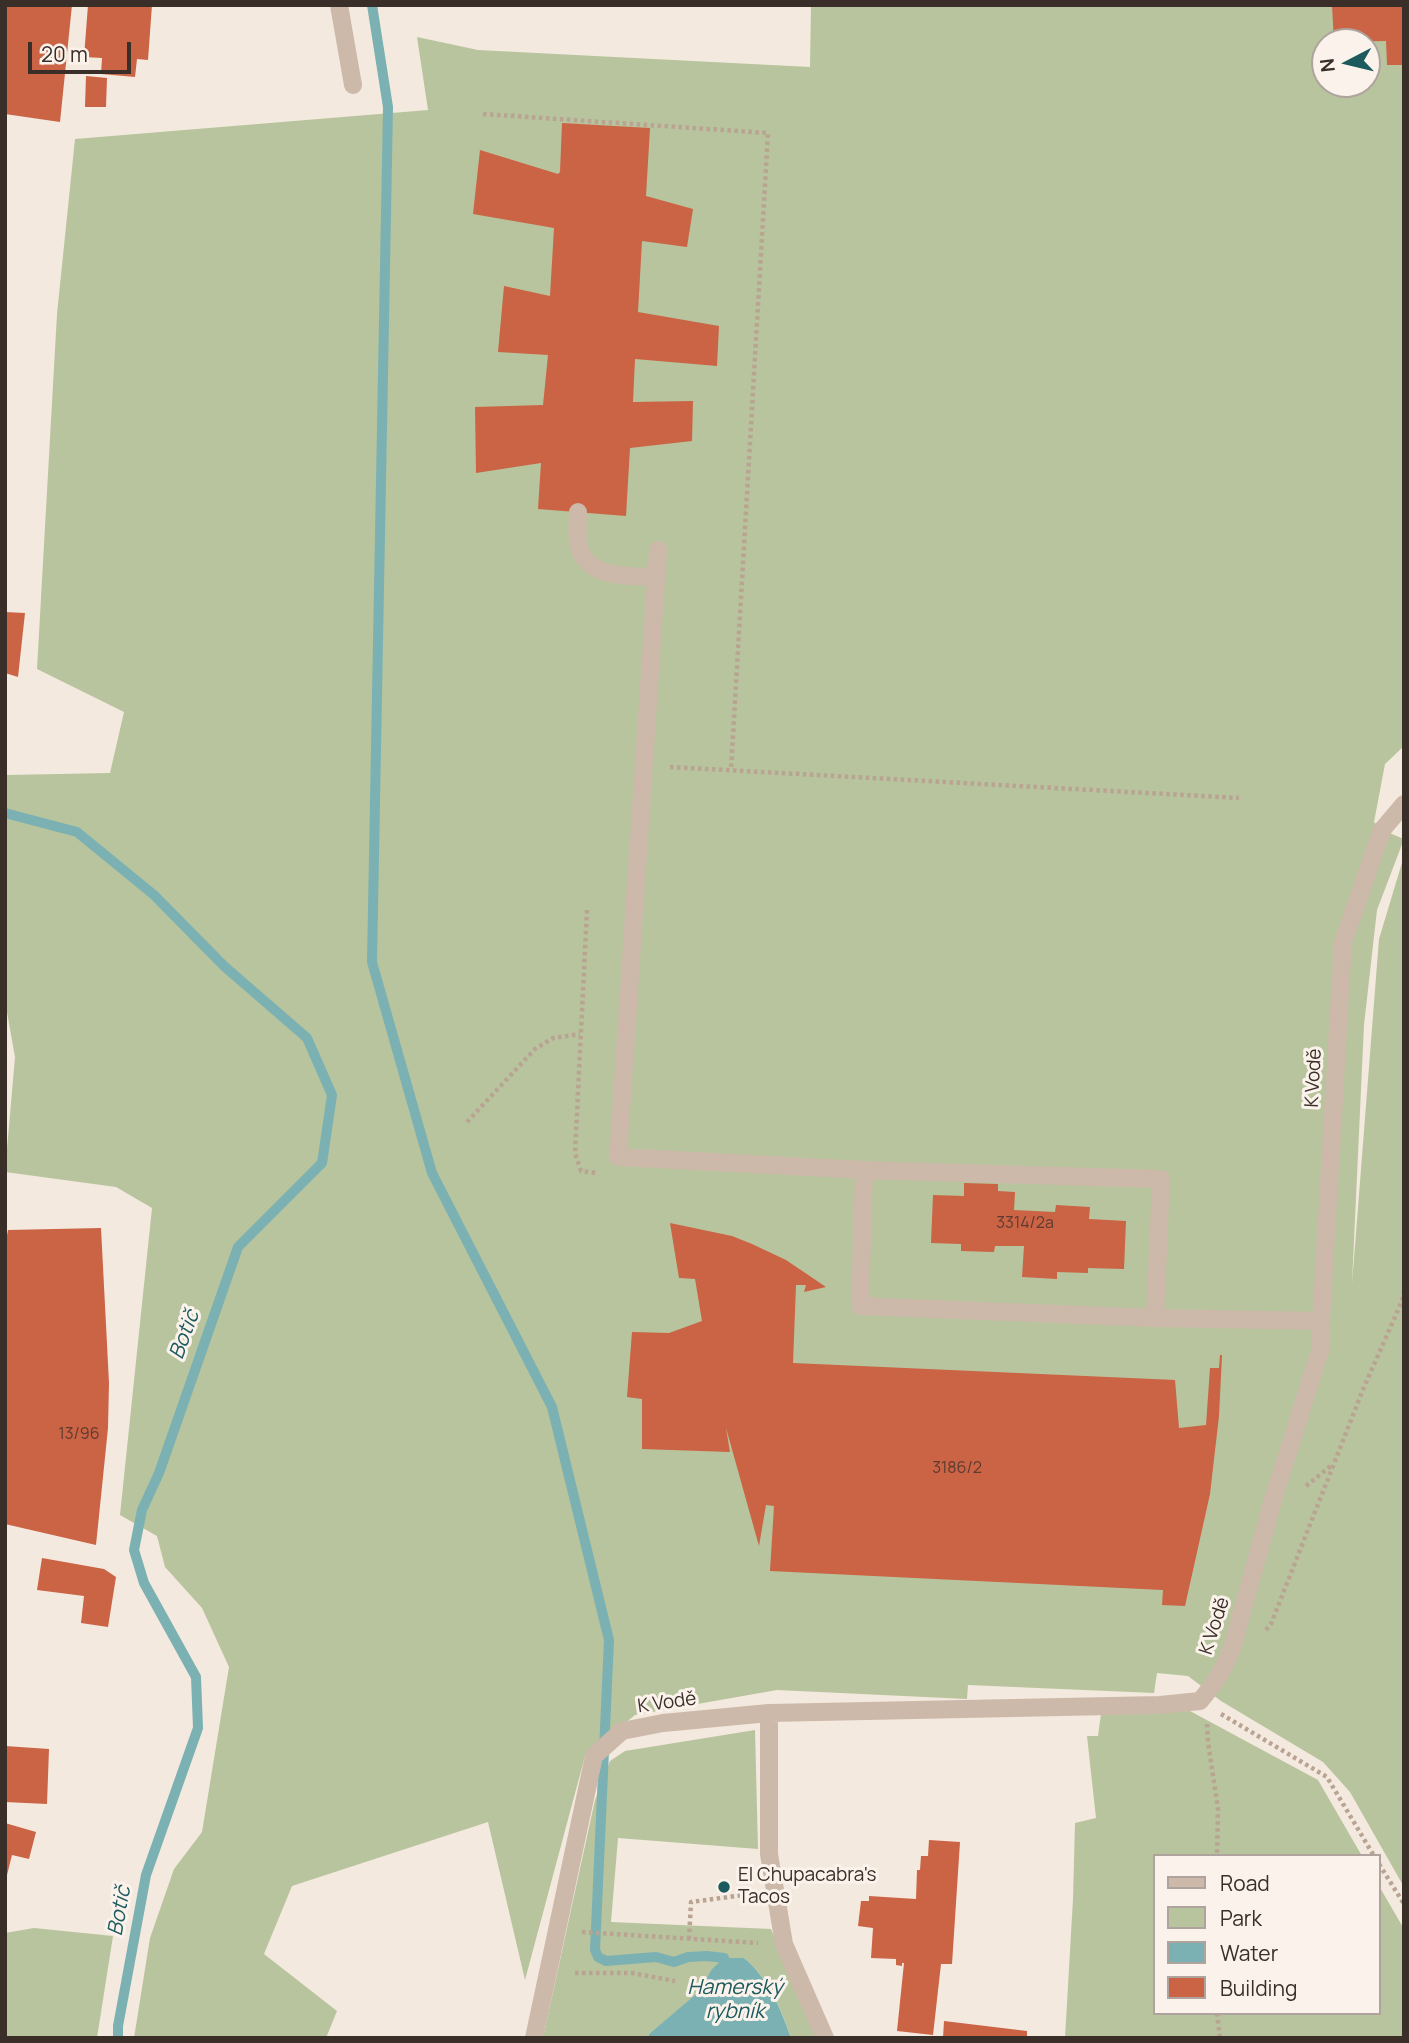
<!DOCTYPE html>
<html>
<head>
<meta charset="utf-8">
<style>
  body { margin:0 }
  #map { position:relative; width:1409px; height:2043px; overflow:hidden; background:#f4e9de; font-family:Manrope,sans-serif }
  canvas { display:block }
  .frame { position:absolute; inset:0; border:7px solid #3a2e29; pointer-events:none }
  .legend { position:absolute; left:1153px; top:1854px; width:228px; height:161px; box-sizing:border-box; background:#fbf3eb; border:2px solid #aea49d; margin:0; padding:9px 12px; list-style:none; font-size:21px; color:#3a2e29 }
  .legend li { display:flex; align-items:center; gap:14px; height:35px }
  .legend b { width:35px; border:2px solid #aea49d }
  .north { position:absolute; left:1311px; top:28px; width:70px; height:70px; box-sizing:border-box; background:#fbf3eb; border:2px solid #aea49d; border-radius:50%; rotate:263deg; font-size:19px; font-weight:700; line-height:28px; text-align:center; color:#3a2e29 }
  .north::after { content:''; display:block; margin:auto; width:24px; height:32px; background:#1c5a5e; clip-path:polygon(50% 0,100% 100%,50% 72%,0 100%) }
  .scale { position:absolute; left:28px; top:42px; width:103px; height:32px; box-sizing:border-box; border:4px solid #3a2e29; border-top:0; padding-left:9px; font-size:21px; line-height:24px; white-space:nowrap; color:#3a2e29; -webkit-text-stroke:5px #fbf3eb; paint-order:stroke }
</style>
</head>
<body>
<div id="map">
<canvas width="1409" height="2043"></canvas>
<div class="frame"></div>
<ul class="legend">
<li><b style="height:9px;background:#cdb9a9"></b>Road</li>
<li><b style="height:19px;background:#b8c49d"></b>Park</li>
<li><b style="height:19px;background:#7bb1b2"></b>Water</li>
<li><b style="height:19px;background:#cb6345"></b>Building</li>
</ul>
<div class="north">N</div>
<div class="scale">20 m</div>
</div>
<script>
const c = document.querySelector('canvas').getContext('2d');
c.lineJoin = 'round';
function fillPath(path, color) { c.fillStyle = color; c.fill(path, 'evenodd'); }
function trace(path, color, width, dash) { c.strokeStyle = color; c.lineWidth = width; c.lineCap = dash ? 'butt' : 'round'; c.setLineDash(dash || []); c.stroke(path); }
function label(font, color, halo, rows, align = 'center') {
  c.font = font + ' Manrope,sans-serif'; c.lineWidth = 6; c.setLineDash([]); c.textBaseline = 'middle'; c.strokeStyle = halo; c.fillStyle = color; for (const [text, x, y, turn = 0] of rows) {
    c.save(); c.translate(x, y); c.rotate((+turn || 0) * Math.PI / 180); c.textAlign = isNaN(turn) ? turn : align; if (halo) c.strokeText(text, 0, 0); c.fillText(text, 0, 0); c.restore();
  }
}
const green = new Path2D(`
  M811,5H1404V746L1385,764L1374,822L1382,830L1404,839L1377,910L1364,1025L1352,1284L1379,939L1404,856V1887L1350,1792L1323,1762L1221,1701L1188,1676L1157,1673L1154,1693L968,1685L967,1699L777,1690L635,1715L585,1756L525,1980L488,1822L292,1886L264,1954L337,2011L326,2038H134L150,1938L174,1869L202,1832L229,1667L202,1608L165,1567L157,1536L120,1515L152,1208L116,1187L5,1172L15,1057L5,1001V777L6,775L110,773L124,712L37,669L57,314L75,139L428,110L417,37L478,50L810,67ZM1325,42H1367V84H1325Z
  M1190,1711L1318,1780L1362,1856H1155V2013H1379V1886L1404,1929V2038H1065L1073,1899L1075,1823L1096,1818L1087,1736H1098L1101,1714Z
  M755,1730L758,1849L618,1838L611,1922L771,1929L818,2038H791C781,2008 768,1977 744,1958L711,1970L702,1990L649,2034L648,2038H543L595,1800L610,1761L625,1751Z
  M34,1928L113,1936L97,2038H5V1933Z`);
const water = new Path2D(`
  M724,1958H744C768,1977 781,2009 791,2038H648L649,2034L701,1990L711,1970Z`);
const stream = new Path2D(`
  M372,5L388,107L372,962L432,1173L552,1407L609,1640L595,1950L598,1957L606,1961L656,1957L674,1962L688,1957L707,1956L724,1958V1971
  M5,813L77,832L154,895L224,966L307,1038L332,1095L322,1163L238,1247L159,1473L142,1510L134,1550L144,1583L196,1677L198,1728L146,1875L118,2026V2038`);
const building = new Path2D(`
  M5,5H72L60,122L5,114Z
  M88,5H152L148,60L137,59L135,77L101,74L102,58L84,57Z
  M1332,5H1404V65H1387L1386,41L1334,42Z
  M86,76L107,78L106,107H85Z
  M562,123L650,128L646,196L693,209L687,247L642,241L638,312L719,326L717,366L635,359L633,402L693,401L692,441L630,448L626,516L538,509L541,463L476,473L475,407L543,405L548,355L498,352L504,286L550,296L554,228L473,214L480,150L558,174L560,172Z
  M5,612L25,613L18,677L5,673Z
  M964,1183L998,1184V1191L1015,1192L1014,1210L1055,1212L1056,1205L1090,1207L1089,1219L1126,1221L1124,1269L1088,1268V1273L1057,1272V1279L1022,1277L1024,1246H995L994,1252L961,1251V1244L931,1243L933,1195L964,1196Z
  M670,1223L732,1236L752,1244L786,1260L826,1287L804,1292L806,1285H796L793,1363L1175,1380L1179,1428L1206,1425L1210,1368H1219L1220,1355H1222L1219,1416L1210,1494L1185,1606L1162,1605L1163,1590L770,1571L774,1506L766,1505L759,1546L726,1428L730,1452L642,1449V1399L627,1397L632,1332L669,1333L702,1321L695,1279L679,1278Z
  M101,1228L109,1383L108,1428L96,1545L5,1524V1246L8,1230Z
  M42,1558L104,1569L116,1577L108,1627L81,1623L84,1596L37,1590Z
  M5,1746L49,1749L47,1804L5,1802Z
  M5,1823L36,1832L29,1859L12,1855L6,1879Z
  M929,1840L960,1842L952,1964H941L933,2035L897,2031L904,1963H902V1966L896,1965V1959L871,1958L873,1928L858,1926L861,1901H869V1896L916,1899L917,1870H920L921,1856H928Z
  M944,2021L1027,2031V2038H943Z`);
const path = new Path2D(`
  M483,114L768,133L731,770
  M670,767L1239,798
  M587,910L575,1153L581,1171L597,1173
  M467,1122L535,1049L553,1038L580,1034
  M1306,1486L1332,1465
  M1266,1630L1271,1624L1364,1387L1402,1301L1404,1291
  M1221,1714L1327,1777L1374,1856
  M1207,1724L1208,1742L1218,1809L1217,1856
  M1379,1864L1404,1904
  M582,1932L758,1943
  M689,1939L691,1902L751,1894
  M575,1973H632L675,1981
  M1217,2013L1220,2038`);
const service = new Path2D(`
  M339,5L353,85
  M578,512C578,523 576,536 579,546C587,579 629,576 656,577
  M1155,1318L1161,1179L864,1170L860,1306L1155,1318L1321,1321
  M769,1713V1854L784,1944L825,2038
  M534,2038L594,1756L622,1731L663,1723L769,1713L1160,1705L1200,1701C1214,1684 1225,1669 1232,1648L1275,1493L1321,1348V1321L1343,942L1382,830`);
const minor = new Path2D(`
  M658,550L618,1157L864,1170
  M1382,830L1404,804`);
const markers = [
  [724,1887,7,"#1c5a5e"]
];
const numberNames = [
  ["3314/2a",1025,1224],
  ["13/96",79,1435],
  ["3186/2",957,1469]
];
const streetNames = [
  ["K Vodě",1314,1078,-87],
  ["K Vodě",1215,1626,-72],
  ["K Vodě",667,1703,-8]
];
const poiNames = [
  ["El Chupacabra's",738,1876],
  ["Tacos",738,1898]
];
const waterNames = [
  ["Botič",185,1335,-70],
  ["Botič",120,1911,-80],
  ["Hamerský",735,1988],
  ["rybník",735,2012]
];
fillPath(green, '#b8c49d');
fillPath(water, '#7bb1b2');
trace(stream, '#7bb1b2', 10);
fillPath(building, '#cb6345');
trace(path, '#b9a393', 4.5, [3.5, 3.5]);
trace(service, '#cdb9a9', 18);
trace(minor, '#cdb9a9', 18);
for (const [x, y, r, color] of markers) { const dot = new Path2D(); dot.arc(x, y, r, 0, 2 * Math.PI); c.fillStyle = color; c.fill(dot); trace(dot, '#fbf3eb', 2.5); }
label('16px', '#5e3b30', null, numberNames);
label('19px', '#3a2e29', '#fbf3eb', streetNames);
label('19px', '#3a2e29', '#fbf3eb', poiNames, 'left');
label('italic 21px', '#1c5a5e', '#fbf3eb', waterNames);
</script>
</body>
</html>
